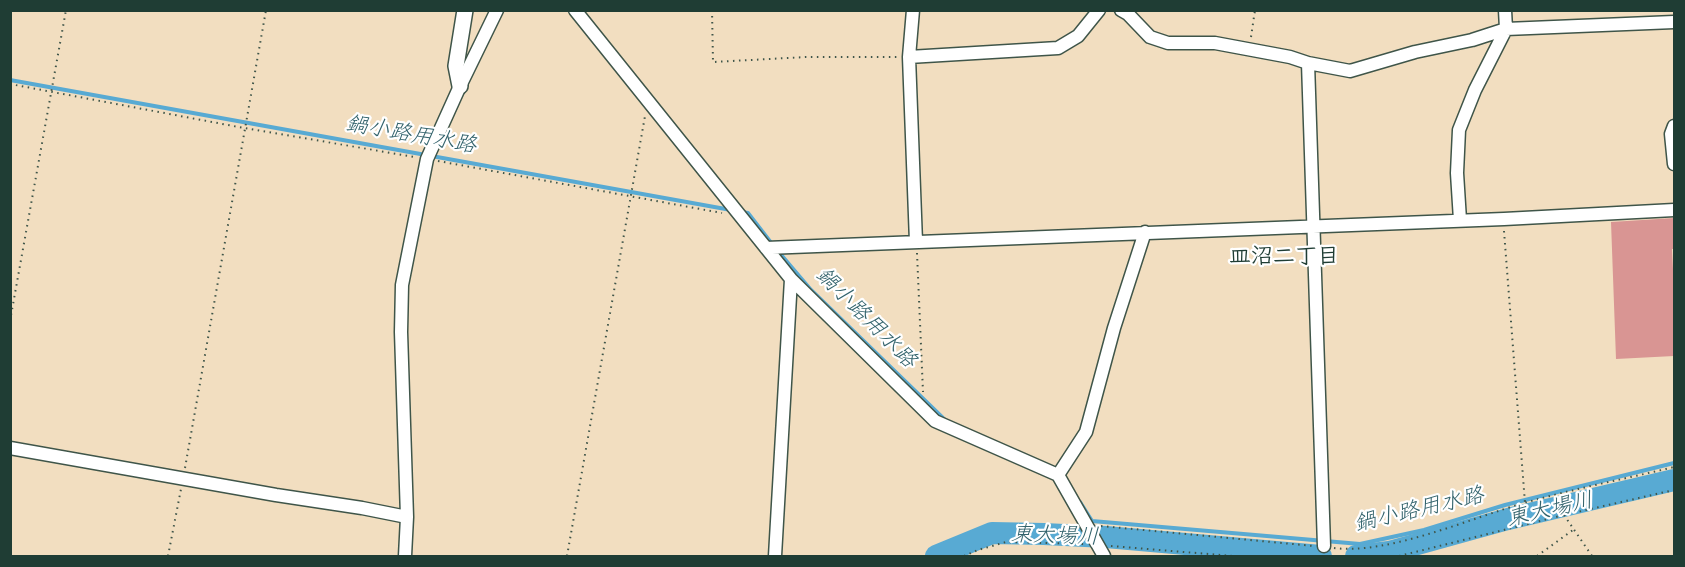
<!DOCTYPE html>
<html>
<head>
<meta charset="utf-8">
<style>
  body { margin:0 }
  #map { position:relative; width:1685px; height:567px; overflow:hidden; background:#f2dec0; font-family:"Shantell Sans",sans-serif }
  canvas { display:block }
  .frame { position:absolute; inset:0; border:12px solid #1f3d34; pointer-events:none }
</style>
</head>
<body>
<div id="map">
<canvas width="1685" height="567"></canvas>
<div class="frame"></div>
</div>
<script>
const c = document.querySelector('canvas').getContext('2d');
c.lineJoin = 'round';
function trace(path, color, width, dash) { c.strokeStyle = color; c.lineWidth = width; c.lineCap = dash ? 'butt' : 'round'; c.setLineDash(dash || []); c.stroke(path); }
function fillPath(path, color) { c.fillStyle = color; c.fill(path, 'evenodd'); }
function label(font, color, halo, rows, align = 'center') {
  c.font = font + ' "Shantell Sans","Klee One",sans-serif'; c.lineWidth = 4.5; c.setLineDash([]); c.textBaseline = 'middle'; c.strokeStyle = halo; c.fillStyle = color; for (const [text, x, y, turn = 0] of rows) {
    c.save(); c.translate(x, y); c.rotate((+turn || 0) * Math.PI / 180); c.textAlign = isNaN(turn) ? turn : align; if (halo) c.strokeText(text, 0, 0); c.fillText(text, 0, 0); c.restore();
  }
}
const stream = new Path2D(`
  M10,80L731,210
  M741,212L748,213L772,244
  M777,250L811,290L944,419
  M1080,502L1092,521L1360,544L1424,530L1505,505L1674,463`);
const river = new Path2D(`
  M936,556L992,533L1044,534L1106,537L1321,556
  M1356,556L1389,552L1508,519L1674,480`);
const building = new Path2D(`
  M1674,218V249H1672L1674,289V356L1616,359L1611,222Z`);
const path = new Path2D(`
  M712,10L713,62L806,57H897
  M1251,37L1255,10
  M10,84L244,128L415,157
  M438,161L722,213
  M1504,231L1525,503
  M917,253L923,392
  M10,321L66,10
  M185,468L266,10
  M1564,515L1592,556
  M1101,526L1314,546
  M1111,546L1233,556
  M1334,548C1388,555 1471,518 1524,503C1573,489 1624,479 1674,467
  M168,556L181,489
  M567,556L645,116
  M964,556L978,550L1006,542L1084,544
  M1399,556L1564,515L1674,490
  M1537,556L1573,530`);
const minor = new Path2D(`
  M575,10L791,279L935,421L1058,475L1104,556
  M913,10L909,57L916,242
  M1121,10L1128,14L1150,37L1168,43H1215L1290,57L1308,63L1350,71L1415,52L1472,40L1506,29L1674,22
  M909,57L1058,48L1078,36L1099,10
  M1308,63L1324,546
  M1674,126L1671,134L1674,164
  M1460,220L1457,173L1459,130L1475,90L1506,29L1505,10
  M766,248L1504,219L1674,210
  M10,448L276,495L362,508L407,517
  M1058,475L1086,432L1114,328L1145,232
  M405,556L407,517L401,332L402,285L427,159L460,86L497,10
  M775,556L791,279`);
const tertiary = new Path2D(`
  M460,86L456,66L465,10`);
const waterNames = [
  ["鍋小路用水路",411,135,10],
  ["鍋小路用水路",866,318,45],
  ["鍋小路用水路",1419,510,-13],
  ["東大場川",1550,510,-13],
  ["東大場川",1055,536,2]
];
const neighbourhoodNames = [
  ["皿沼二丁目",1284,257]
];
trace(stream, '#58aad3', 4);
trace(river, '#58aad3', 22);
fillPath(building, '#d99593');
trace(minor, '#3f5549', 15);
trace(tertiary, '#3f5549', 18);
trace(path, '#3f5549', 2, [1.5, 4.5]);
trace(minor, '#fff', 12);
trace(tertiary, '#fff', 15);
label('italic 22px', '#33636c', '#fff', waterNames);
label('bold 22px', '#1f3d34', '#fff', neighbourhoodNames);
</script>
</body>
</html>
